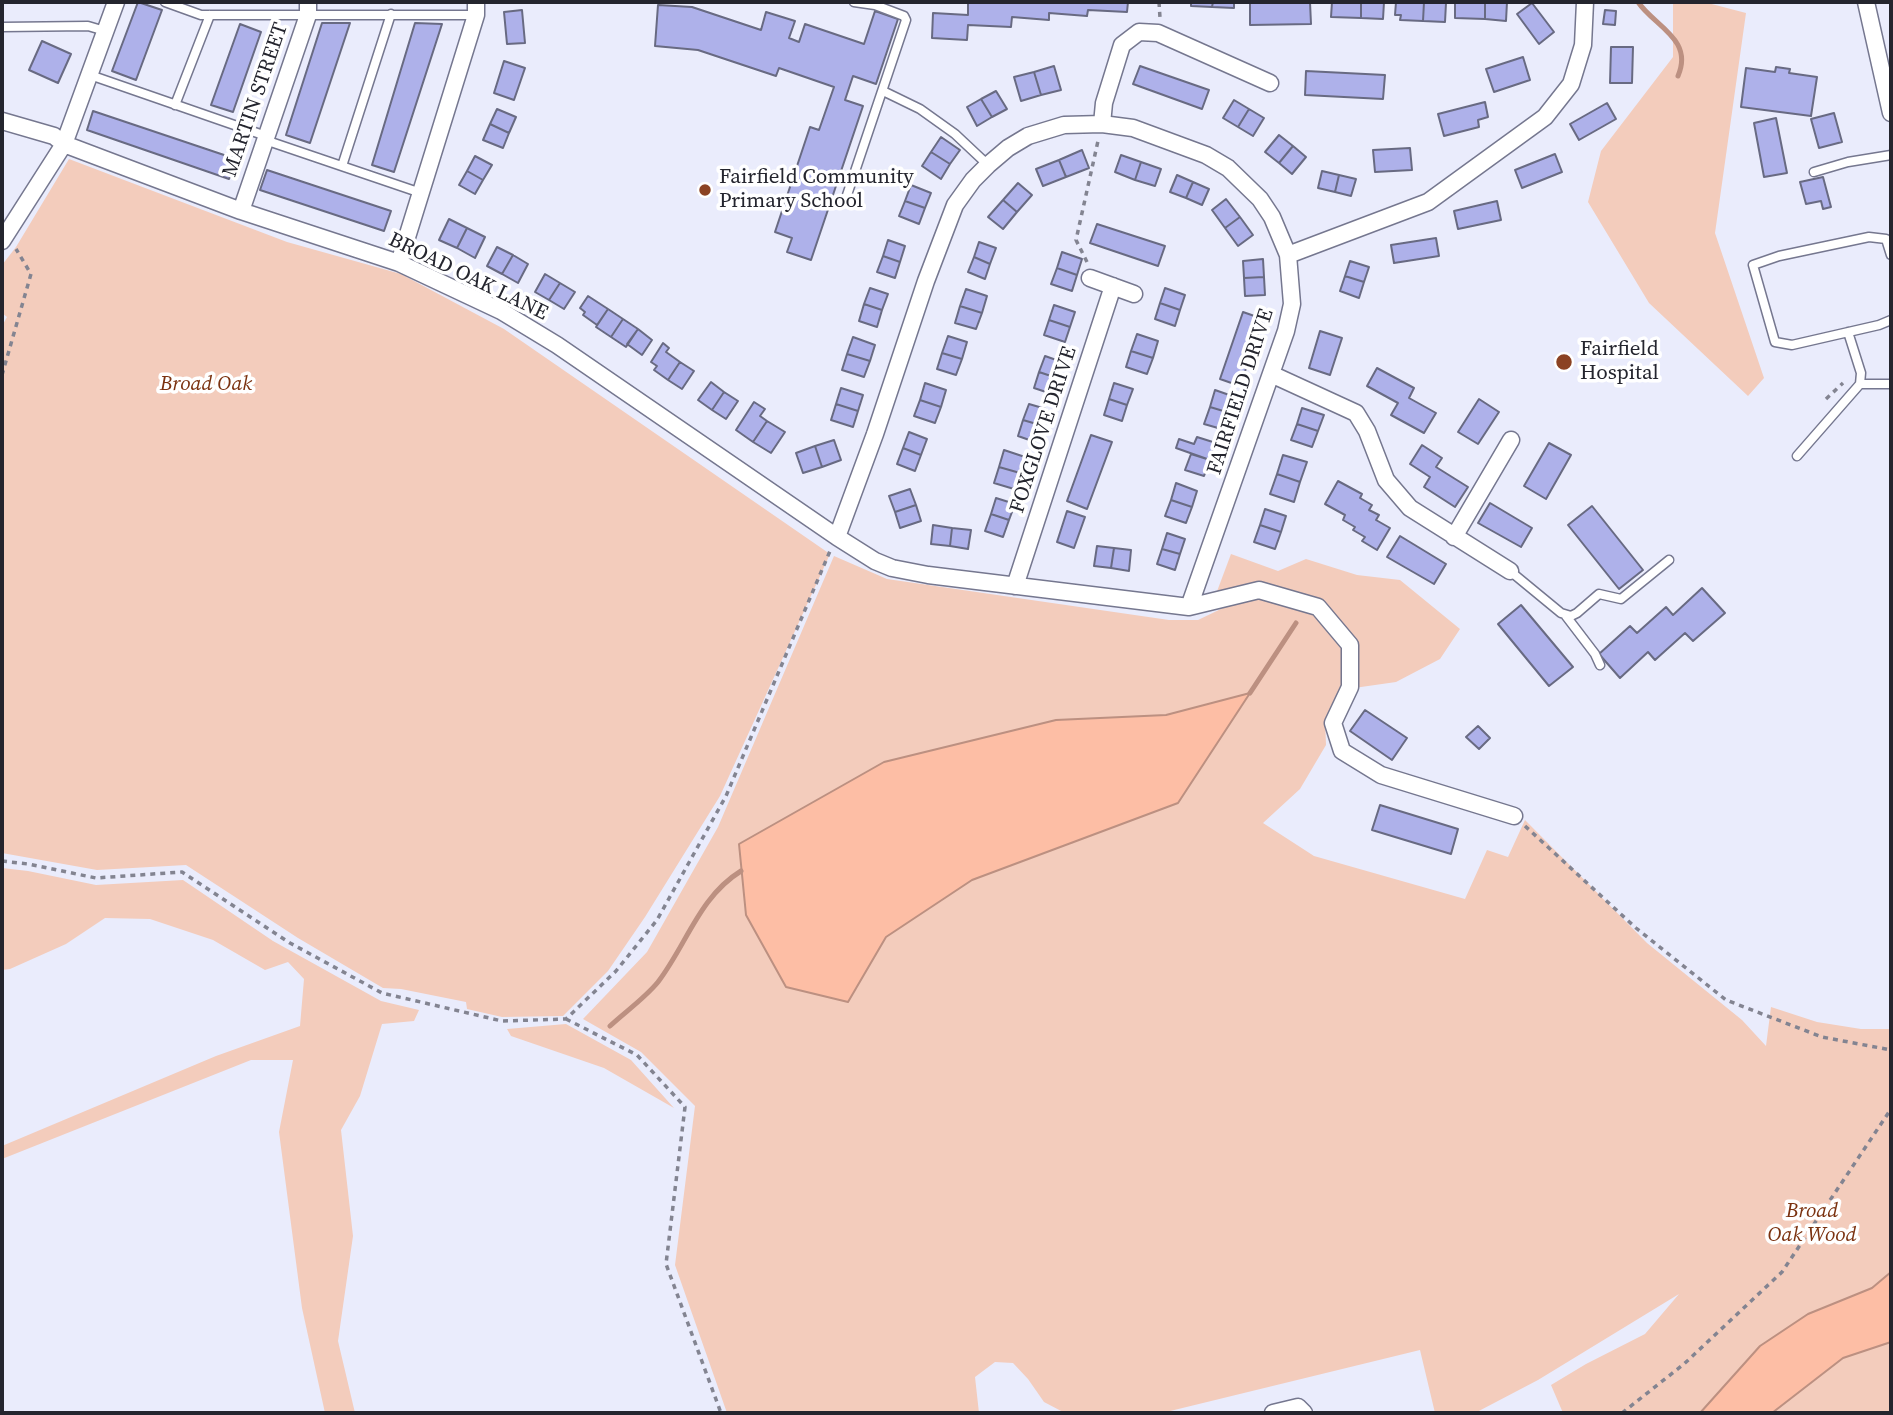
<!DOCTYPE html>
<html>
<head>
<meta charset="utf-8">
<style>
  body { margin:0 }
  #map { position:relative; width:1893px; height:1415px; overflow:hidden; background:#eaecfc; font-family:"Source Serif 4",serif }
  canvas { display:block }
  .frame { position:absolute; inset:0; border:4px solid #24252e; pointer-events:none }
</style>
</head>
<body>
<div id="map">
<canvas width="1893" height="1415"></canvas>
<div class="frame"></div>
</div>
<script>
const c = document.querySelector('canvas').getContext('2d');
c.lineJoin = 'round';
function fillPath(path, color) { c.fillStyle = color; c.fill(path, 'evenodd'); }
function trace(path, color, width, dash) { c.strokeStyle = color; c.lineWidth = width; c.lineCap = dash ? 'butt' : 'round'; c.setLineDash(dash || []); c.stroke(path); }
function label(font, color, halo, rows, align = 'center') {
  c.font = font + ' "Source Serif 4",serif'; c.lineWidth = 7; c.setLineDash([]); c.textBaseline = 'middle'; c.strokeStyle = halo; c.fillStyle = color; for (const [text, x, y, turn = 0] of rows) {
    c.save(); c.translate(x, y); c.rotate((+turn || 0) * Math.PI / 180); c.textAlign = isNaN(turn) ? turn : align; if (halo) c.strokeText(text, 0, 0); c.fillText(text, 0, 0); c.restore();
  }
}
const green = new Path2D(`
  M1673,2H1704L1746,13L1715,233L1764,378L1748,396L1649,303L1588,202L1601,151L1673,57Z
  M69,159L287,242L401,274L504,329L830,554L720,796L645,917L608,971L563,1016L502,1017L467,1009L466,1002L401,989L383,988L298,938L186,865L97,870L2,853V326L7,317L2,313V265L16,247Z
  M1231,554L1278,571L1306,559L1357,575L1400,580L1460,629L1440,659L1396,682L1354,688L1357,643L1320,603L1255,582L1216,594Z
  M834,556L887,579L1169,620H1198L1223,608L1261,597L1314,611L1343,647L1344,684L1325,719L1326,745L1300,789L1263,823L1314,856L1465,899L1487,850L1508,857L1525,820L1647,943L1742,1020L1766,1046L1771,1007L1817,1022L1861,1029H1891V1272L1872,1288L1808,1314L1760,1346L1700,1413H1563L1551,1385L1586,1364L1645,1334L1679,1294L1538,1380L1475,1413H1435L1420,1350L1162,1413H1065L1044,1402L1028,1379L1013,1363L995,1362L975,1377L979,1413H727L675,1265L695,1106L641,1052L583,1019L647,952L718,827ZM1249,693L1178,803L972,880L886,937L848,1001L884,762L1056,720L1166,715Z
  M2,868L28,871L96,885L183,880L273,941L381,1001L419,1010L414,1021L382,1024L360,1096L341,1130L353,1236L338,1341L355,1413H325L302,1308L279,1132L293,1060H251L2,1159V1146L216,1056L300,1026L304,979L288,962L265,970L213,940L150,919L105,918L66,944L10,969L2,970Z
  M566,1024L631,1060L674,1108L604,1068L511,1036L507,1029Z
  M1891,1342V1413H1772L1843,1358Z`);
const water = new Path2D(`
  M1250,693L1178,803L972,880L886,937L848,1002L786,987L746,915L739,844L884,762L1056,720L1166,715Z
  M1891,1272V1342L1843,1358L1772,1413H1700L1760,1346L1808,1314L1872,1288Z`);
const stream = new Path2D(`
  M1638,2C1654,26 1694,39 1678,76
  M1250,693L1296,623
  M610,1026C625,1012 645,998 658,982C687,944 699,897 741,871`);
const building = new Path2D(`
  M138,2L162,10L136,80L112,71Z
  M968,2H1128L1127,12L1088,10L1087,16L1049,13V20L1012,17L1011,27L968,25L967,40L932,38L933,13L968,15Z
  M1191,2H1213L1212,7L1191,6Z
  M1213,2H1234V8L1212,7Z
  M1250,2H1310L1311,24L1250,25Z
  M1332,2H1361V18L1331,17Z
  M1361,2H1384L1383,19L1361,18Z
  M1396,2H1424L1423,21L1400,20L1401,15H1395Z
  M1424,2L1446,3L1445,22L1423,21Z
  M1455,2H1485V19L1455,18Z
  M1485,2H1507L1506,21L1485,19Z
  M1532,3L1554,32L1539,44L1517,14Z
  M658,5L692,7L761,30L766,12L795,21L789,38L799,42L805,24L864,44L875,11L898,19L876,84L853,76L845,100L863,106L811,260L787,252L792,238L775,232L810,127L819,130L834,87L779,68L776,76L698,50L655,46Z
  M522,10L525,43L507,44L504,12Z
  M1605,10L1616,11L1615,25L1603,24Z
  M322,23H350L310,143L286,135Z
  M415,23L442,24L394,172L372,165Z
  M240,24L261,32L233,112L211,105Z
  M42,41L71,54L58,83L29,70Z
  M1611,47H1633L1632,83H1610Z
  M1523,57L1530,80L1494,92L1486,69Z
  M504,61L525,68L514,100L494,93Z
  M1054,66L1061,90L1041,95L1034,72Z
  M1140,66L1209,90L1202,109L1133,84Z
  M1776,67L1790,69L1789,73L1817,77L1811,116L1741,107L1746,68L1775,72Z
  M1306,71L1385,75L1383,99L1305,95Z
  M1034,72L1041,95L1021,101L1014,77Z
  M996,91L1007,109L992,117L981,99Z
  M981,99L992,117L977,126L967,107Z
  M1234,100L1249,109L1238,127L1223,118Z
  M1485,102L1488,117L1478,120L1479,127L1444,136L1438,114Z
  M1607,103L1616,119L1579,140L1570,124Z
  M497,109L516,117L509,133L490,124Z
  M1249,109L1264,118L1253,136L1238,127Z
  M93,111L236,159L229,179L87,130Z
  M1834,113L1842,142L1819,148L1811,119Z
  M1776,118L1787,173L1764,177L1754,123Z
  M490,124L509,133L503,148L483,140Z
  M1279,135L1293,146L1279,163L1265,152Z
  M941,137L960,150L950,164L931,152Z
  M1293,146L1306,157L1292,174L1279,163Z
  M1410,148L1412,170L1375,172L1373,150Z
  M1082,150L1089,168L1066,177L1059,160Z
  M931,152L950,164L941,179L922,166Z
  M1555,154L1562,172L1522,188L1515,170Z
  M1121,155L1141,162L1135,180L1115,172Z
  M475,156L492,165L483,180L467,171Z
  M1059,160L1066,177L1043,186L1036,169Z
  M1141,162L1161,169L1155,186L1135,180Z
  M267,170L391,211L384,231L260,190Z
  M467,171L483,180L475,194L459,185Z
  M1322,171L1339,175L1335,192L1318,188Z
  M1177,175L1193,182L1186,198L1170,192Z
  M1339,175L1356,179L1351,196L1335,192Z
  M1823,177L1831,207L1823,209L1821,201L1806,204L1800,182Z
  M1193,182L1209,189L1202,205L1186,198Z
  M1018,183L1032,195L1017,212L1003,200Z
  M911,185L931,193L925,208L905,201Z
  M1226,199L1240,217L1225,228L1212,210Z
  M1003,200L1017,212L1003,229L988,217Z
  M905,201L925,208L919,224L899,216Z
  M1497,201L1501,220L1458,229L1454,211Z
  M1240,217L1253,235L1238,246L1225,228Z
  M449,219L467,228L457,248L439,240Z
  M1097,224L1165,246L1158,266L1090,243Z
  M467,228L485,237L475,258L457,248Z
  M1436,238L1439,256L1394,263L1391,245Z
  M888,240L905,246L900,262L883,256Z
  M979,242L996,248L990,264L974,257Z
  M497,247L513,255L502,274L487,266Z
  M1062,252L1082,259L1077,275L1057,268Z
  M513,255L528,264L518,283L502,274Z
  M883,256L900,262L895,278L877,272Z
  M974,257L990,264L985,279L968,272Z
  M1263,259L1264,277L1244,278L1243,261Z
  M1350,261L1369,267L1364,282L1345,276Z
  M1057,268L1077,275L1072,291L1051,284Z
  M545,274L560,283L549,300L535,292Z
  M1345,276L1364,282L1359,298L1340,291Z
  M1264,277L1265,295L1245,296L1244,278Z
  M560,283L575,292L564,309L549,300Z
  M870,288L888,294L882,310L864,304Z
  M1165,288L1185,295L1180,310L1160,303Z
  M966,289L987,296L982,313L960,306Z
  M588,296L608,309L597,325L583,315L585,312L580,308Z
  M1160,303L1180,310L1175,326L1155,319Z
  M864,304L882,310L877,327L859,321Z
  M1054,305L1075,312L1070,327L1049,320Z
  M960,306L982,313L976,329L955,323Z
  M608,309L623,319L611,337L596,327Z
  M1243,312L1263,319L1240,386L1220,379Z
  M623,319L638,329L626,347L611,337Z
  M1049,320L1070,327L1065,342L1044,335Z
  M638,329L652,340L642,355L627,344Z
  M1320,331L1342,338L1330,375L1309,368Z
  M1137,334L1158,341L1153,358L1131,351Z
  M948,336L967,342L962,359L942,353Z
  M853,337L875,345L870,361L847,354Z
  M663,343L669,348L666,352L680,362L668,380L654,370L657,366L651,362Z
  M1131,351L1153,358L1147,374L1126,367Z
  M942,353L962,359L956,375L937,369Z
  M847,354L870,361L864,377L842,370Z
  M1045,356L1062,362L1057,378L1039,372Z
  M680,362L694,371L682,389L668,380Z
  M1377,368L1414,388L1409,398L1436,413L1424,433L1391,415L1398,403L1367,386Z
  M1039,372L1057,378L1052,394L1034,388Z
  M711,382L724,392L712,410L698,400Z
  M925,383L946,390L941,407L920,400Z
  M1114,383L1133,389L1127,405L1109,399Z
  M841,388L863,395L858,411L836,404Z
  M1215,390L1235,397L1230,413L1210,407Z
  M724,392L738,401L726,419L712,410Z
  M1109,399L1127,405L1122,421L1104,415Z
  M1479,399L1499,412L1478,444L1458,432Z
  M920,400L941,407L935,423L914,416Z
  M754,402L765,409L760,416L767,421L753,442L736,430Z
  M836,404L858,411L853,427L831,420Z
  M1029,404L1046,409L1040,425L1023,420Z
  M1210,407L1230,413L1225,430L1204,424Z
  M1302,408L1324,415L1318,431L1297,424Z
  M1023,420L1040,425L1035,442L1018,436Z
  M767,421L785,432L771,453L753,442Z
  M1297,424L1318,431L1312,447L1291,440Z
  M909,432L927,439L921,455L903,448Z
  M1091,435L1112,442L1087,509L1067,501Z
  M1197,437L1216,443L1210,460L1176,448L1179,439L1194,444Z
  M834,440L841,460L822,467L815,446Z
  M1549,443L1571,455L1546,499L1524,486Z
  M1422,445L1442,458L1436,467L1468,487L1455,507L1424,487L1430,477L1410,464Z
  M815,446L822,467L803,473L796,453Z
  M903,448L921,455L915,471L897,464Z
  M1004,450L1025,457L1020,473L999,467Z
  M1191,454L1210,460L1204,476L1185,470Z
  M1283,455L1307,462L1300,482L1277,474Z
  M999,467L1020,473L1014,489L994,483Z
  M1277,474L1300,482L1294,502L1270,494Z
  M1338,481L1362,494L1360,498L1372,505L1369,510L1379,515L1376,520L1390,528L1377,550L1362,541L1365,537L1353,530L1355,527L1343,520L1345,515L1325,504Z
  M1176,483L1197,491L1192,507L1171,500Z
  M910,489L916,505L895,512L889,496Z
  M996,498L1015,504L1009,520L991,514Z
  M1171,500L1192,507L1186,523L1165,516Z
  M1490,503L1532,528L1521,547L1478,523Z
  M916,505L921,521L900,528L895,512Z
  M1592,506L1643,570L1619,589L1568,525Z
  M1265,509L1286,516L1281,532L1260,525Z
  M1067,511L1085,517L1074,548L1057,542Z
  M991,514L1009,520L1003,537L985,531Z
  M933,525L952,528L950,546L931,544Z
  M1260,525L1281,532L1275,549L1254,542Z
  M952,528L971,530L968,549L950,546Z
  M1167,533L1185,539L1180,554L1162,549Z
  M1400,536L1446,564L1434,584L1387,557Z
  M1097,546L1114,548L1111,568L1094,566Z
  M1114,548L1131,550L1129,571L1111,568Z
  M1162,549L1180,554L1175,570L1157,564Z
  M1702,588L1725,613L1693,641L1685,633L1655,660L1648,652L1620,678L1599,654L1630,626L1637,633L1666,607L1673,615Z
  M1521,605L1573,667L1549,686L1498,624Z
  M1365,710L1407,738L1392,760L1350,731Z
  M1478,726L1490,738L1479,749L1466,737Z
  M1380,805L1458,829L1451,854L1372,830Z`);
const path = new Path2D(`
  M1159,2L1160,18
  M1087,262L1076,240L1098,141
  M2,375L31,274L16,249
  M1826,399L1843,383
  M1525,826L1636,928L1726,1000L1822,1037L1891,1050
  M2,861L28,864L96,878L182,872L290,943L382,993L502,1021L566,1019L616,971L657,920L726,796L830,551
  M566,1019L637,1055L685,1107L666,1264L721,1413
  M1622,1413L1684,1364L1782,1272L1891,1109`);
const service = new Path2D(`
  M165,2L201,15H476
  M2,27L88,26L105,31
  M90,75L266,136
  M883,91L920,109L955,134L988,165
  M175,105L210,15
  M265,140L421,193
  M342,166L391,14
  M1814,172L1848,162L1891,155
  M845,201L906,20L904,16L875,5L854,2
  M1891,255L1886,239L1869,237L1779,256L1753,265L1775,342L1792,345L1879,325L1891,320
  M1848,332L1861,373L1860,384
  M1797,456L1860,384H1891
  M1510,571L1561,613L1571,616L1577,613L1599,594L1621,599L1669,560
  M1566,616L1595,654L1600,665`);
const minor = new Path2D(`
  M1866,2L1891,113
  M2,121L54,136L64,144L241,211L399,263L501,311L557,345L837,537L875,561L892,568L928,575L1189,607L1286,331L1292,304L1288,255L1272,217L1260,199L1228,168L1206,155L1133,128L1102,124L1064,125L1028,136L1008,148L988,165L973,180L955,205L926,281L875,434L837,537
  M1102,124L1104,103L1122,45L1139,32L1158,33L1270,83
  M241,211L308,15V2
  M2,241L64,144L116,2
  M1288,255L1428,202L1545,117L1571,84L1583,45L1585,2
  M399,263L476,15V2
  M1090,278L1134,294
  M1271,374L1356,413L1367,431L1386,480L1410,508L1510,571
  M1454,537L1511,440
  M1015,586L1113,286
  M1189,607L1259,590L1318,607L1350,645V687L1333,723L1342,751L1381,775L1514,816
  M1273,1413L1298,1407L1304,1413`);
const markers = [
  [705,190,7,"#8b4223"],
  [1564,362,9,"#8b4223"]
];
const streetNames = [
  ["MARTIN STREET",256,100,-71],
  ["BROAD OAK LANE",468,277,26],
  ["FAIRFIELD DRIVE",1241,392,-72],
  ["FOXGLOVE DRIVE",1044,430,-72]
];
const poiNames = [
  ["Fairfield Community",719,178],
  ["Primary School",719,202],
  ["Fairfield",1580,350],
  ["Hospital",1580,374]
];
const parkNames = [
  ["Broad Oak",206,385],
  ["Broad",1812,1212],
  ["Oak Wood",1812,1236]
];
fillPath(green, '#f3ccbc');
fillPath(water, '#fdbea5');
trace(water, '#bc9081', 2);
trace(stream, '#bc9081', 5);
fillPath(building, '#aeb1ea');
trace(building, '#686a82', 2);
trace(service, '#75778f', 11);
trace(minor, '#75778f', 19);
trace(path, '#838491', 3.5, [5, 5]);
trace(service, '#fff', 8);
trace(minor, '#fff', 16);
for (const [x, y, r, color] of markers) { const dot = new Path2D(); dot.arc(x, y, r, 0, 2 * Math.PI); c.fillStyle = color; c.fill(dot); trace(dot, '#fff', 2.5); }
label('21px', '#24252e', '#fff', streetNames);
label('21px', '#24252e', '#fff', poiNames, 'left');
label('italic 21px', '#7b3210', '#fff', parkNames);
</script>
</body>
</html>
